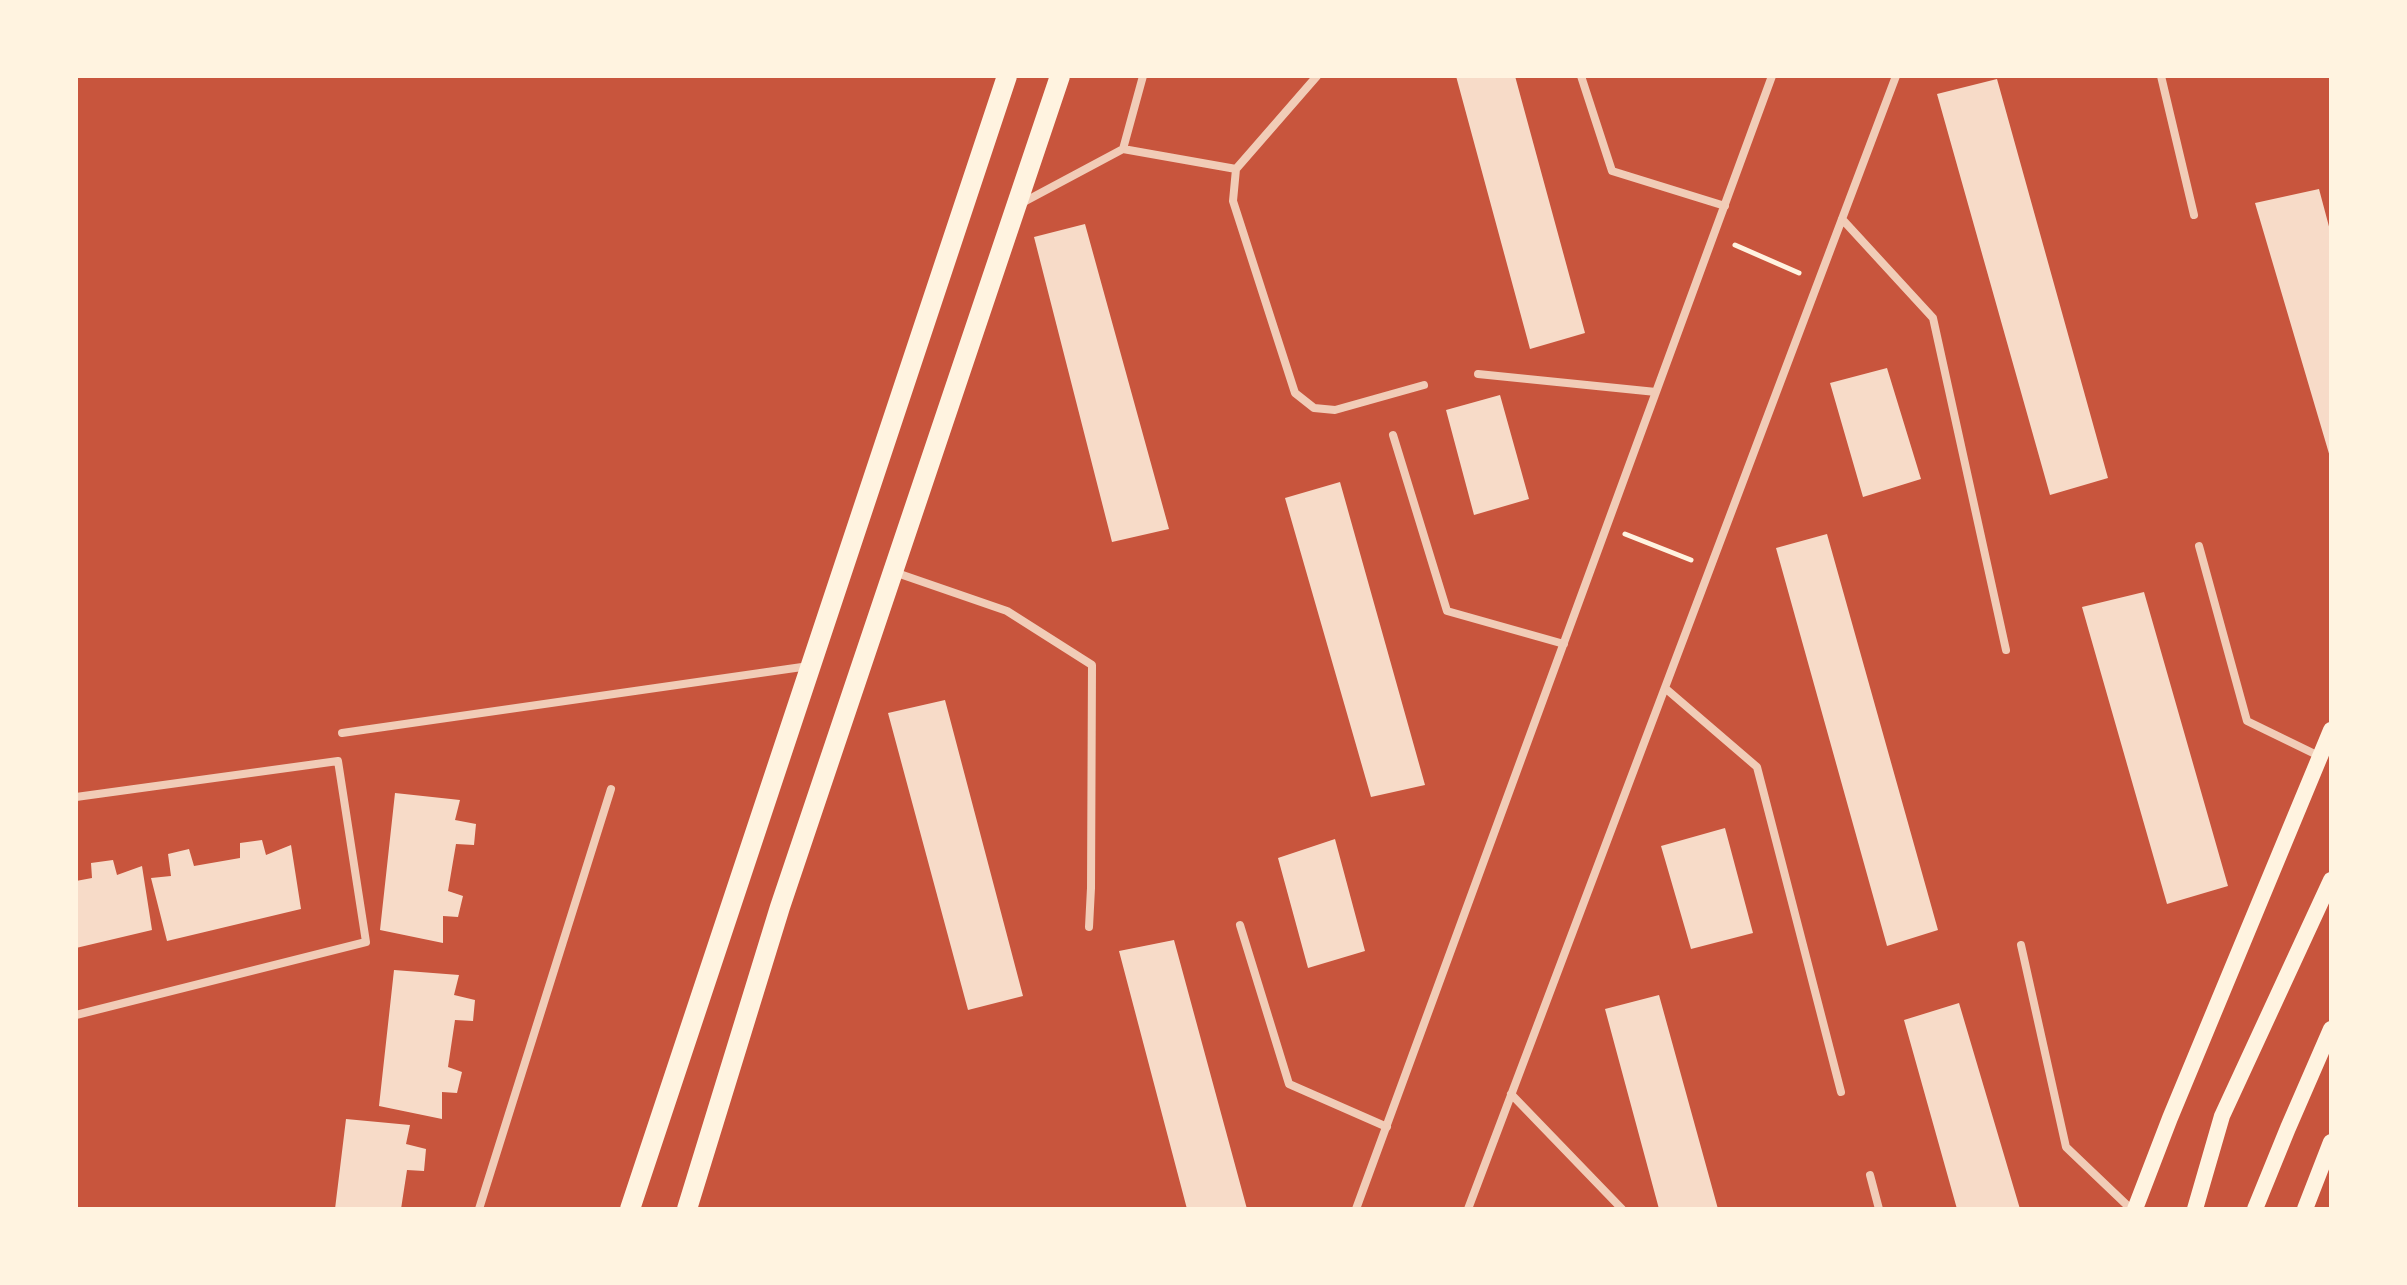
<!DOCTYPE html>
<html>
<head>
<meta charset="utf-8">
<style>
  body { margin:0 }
  #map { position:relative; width:2407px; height:1285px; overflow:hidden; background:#c8553d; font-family:Manrope,sans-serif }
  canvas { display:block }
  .frame { position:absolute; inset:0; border:78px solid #fff3e0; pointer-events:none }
</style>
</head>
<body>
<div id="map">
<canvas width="2407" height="1285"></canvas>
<div class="frame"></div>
</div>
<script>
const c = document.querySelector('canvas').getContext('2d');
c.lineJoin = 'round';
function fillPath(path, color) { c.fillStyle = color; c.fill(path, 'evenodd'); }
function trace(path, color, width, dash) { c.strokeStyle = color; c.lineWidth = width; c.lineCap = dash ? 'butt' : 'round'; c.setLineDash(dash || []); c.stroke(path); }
const building = new Path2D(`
  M1456,76H1515L1585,333L1530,349Z
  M1997,79L2108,478L2050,495L1937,94Z
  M2319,189L2331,234L2330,457L2255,203Z
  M1085,224L1169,529L1112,542L1034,237Z
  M1887,368L1921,479L1863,497L1830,383Z
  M1500,395L1529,499L1474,515L1446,410Z
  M1340,482L1425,785L1371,797L1285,498Z
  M1827,534L1938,930L1887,946L1776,548Z
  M2144,592L2228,886L2167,904L2082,607Z
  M945,700L1023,996L968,1010L888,713Z
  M395,793L460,800L455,820L476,824L474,845L456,844L448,891L463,896L458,917L443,916V943L380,930Z
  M1725,828L1753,933L1691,949L1661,846Z
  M1335,839L1365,951L1308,968L1278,858Z
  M262,840L266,855L291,845L301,909L167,941L151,878L171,876L168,854L189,849L194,866L240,858V843Z
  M113,860L117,875L142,866L152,930L76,948V881L92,878L91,863Z
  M1174,940L1247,1209H1187L1119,951Z
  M394,970L459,975L454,995L475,1000L473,1021L455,1020L448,1067L462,1072L457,1093L442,1092V1119L379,1106Z
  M1659,995L1718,1209H1659L1605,1009Z
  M1959,1003L2020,1209H1957L1904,1020Z
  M346,1119L410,1125L406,1144L426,1149L424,1171L407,1170L401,1209H335Z`);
const path = new Path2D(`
  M1735,245L1799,273
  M1625,534L1691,560`);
const minor = new Path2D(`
  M1317,76L1236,169L1233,201L1295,393L1314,408L1335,410L1424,385
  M1581,76L1612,171L1725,206
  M2161,76L2194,215
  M1123,149L1236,169
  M1020,204L1123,149L1143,76
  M1842,219L1933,318L2006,650
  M1478,374L1656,392
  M1393,435L1447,611L1564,644
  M2199,546L2247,721L2319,756
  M894,572L1007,611L1092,665L1091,888L1089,927
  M1665,688L1757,767L1841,1092
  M342,733L809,666
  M76,797L338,761L366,942L76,1015
  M1240,925L1289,1084L1387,1127
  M2021,945L2066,1147L2131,1209
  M1511,1094L1622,1209
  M1870,1175L1879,1209
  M479,1209L611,789
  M1356,1209L1772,76
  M1468,1209L1896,76`);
const secondary = new Path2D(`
  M2135,1209L2170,1118L2331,730
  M2195,1209L2222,1116L2331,880
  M2255,1209L2288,1128L2331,1029
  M2305,1209L2331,1142`);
const primary = new Path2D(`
  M630,1209L1007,76
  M687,1209L780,907L1060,76`);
fillPath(building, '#f7dbc8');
trace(path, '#fff3e0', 5);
trace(minor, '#f1ccb7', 8);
trace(secondary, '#fff3e0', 16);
trace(primary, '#fff3e0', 20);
</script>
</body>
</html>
